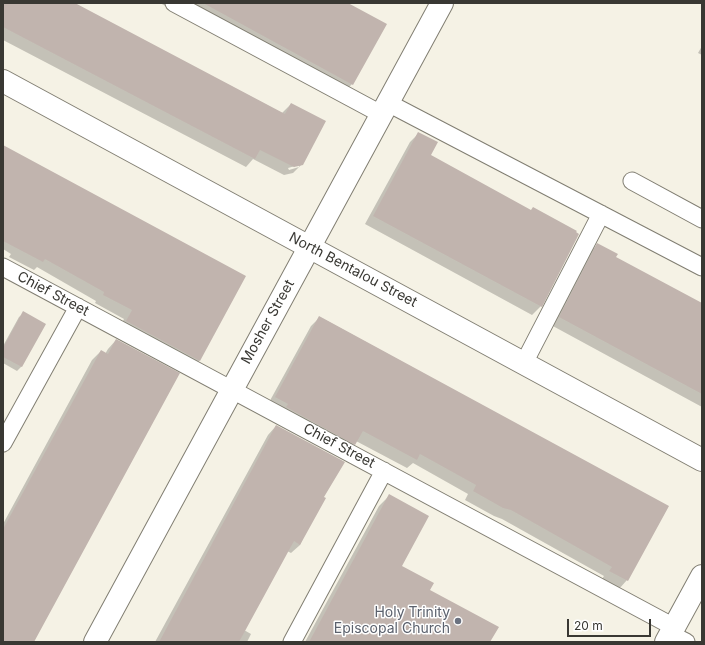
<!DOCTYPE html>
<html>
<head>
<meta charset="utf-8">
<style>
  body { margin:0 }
  #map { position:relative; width:705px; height:645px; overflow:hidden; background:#f5f2e5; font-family:Inter,sans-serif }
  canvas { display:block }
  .frame { position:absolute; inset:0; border:4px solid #393833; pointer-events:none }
  .scale { position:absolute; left:567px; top:619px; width:84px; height:18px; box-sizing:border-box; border:2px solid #393833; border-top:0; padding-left:5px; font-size:12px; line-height:14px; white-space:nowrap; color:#393833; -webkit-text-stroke:3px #fff; paint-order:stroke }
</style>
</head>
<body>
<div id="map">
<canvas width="705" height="645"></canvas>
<div class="frame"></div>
<div class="scale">20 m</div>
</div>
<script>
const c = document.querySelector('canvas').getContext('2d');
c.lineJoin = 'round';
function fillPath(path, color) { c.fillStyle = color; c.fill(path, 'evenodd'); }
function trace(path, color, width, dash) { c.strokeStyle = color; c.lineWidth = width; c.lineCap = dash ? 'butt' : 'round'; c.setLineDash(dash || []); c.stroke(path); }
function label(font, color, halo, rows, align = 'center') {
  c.font = font + ' Inter,sans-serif'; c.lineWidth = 3; c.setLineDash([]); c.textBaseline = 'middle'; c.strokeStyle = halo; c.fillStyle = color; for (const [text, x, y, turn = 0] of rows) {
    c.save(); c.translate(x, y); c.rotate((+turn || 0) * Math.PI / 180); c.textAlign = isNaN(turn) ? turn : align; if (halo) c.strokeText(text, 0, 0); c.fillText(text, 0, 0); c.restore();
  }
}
const shadow = new Path2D(`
  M3,3H73L282,113L291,104L302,164L293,173L284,175L253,159L246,167L3,40ZM299,165V167L289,170L288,168Z
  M160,3H346L352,84L337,100Z
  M702,46V55L698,53Z
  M419,133L430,156L531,211L541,306L532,315L365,224L410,142Z
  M3,146L244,276L199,361L190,369L118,330L124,319L95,303L96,301L37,267L34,270L9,257L11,254L3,249Z
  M597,245L614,258L702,305V407L551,325L589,253Z
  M24,313L44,324L21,367L17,371L3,363V346L19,317Z
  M320,317L668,507L627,580L619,589L602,579L604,576L502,519L494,516L465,500L468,494L413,463L407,468L356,441L346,453L267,406L311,326Z
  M116,340L32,642H3V524L92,360L101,351L105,354L108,349Z
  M276,426L322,497L300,545L291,553L287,551L244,630L251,634L247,642H155L268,435Z
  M390,495L401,567L489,642H305L379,506Z`);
const building = new Path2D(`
  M3,3H75L285,114L291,103L326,121L303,165L294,167L260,150L255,159L3,27Z
  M203,3H348L387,24L353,85Z
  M418,132L438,142L431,155L531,210L533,207L577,231L576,232L579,234L542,307L373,216Z
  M3,145L246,276L200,361L126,321L132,310L103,295L104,292L45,259L43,262L3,241Z
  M597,243L618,254L616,257L702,303V394L559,317Z
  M23,311L46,324L22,367L3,357V348Z
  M319,316L669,506L628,581L609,571L612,567L511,510L503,508L473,491L476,485L420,454L417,460L363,431L355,445L286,407L288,404L275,397Z
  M116,339L180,373L34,642H3V529L101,350L108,354Z
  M276,425L345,462L324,497L326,498L300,545L294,541L239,642H159Z
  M389,494L429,516L402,566L434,583L430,590L499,627L490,642H309Z`);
const lane = new Path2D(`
  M174,3L381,114
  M388,103L702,267
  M632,181L702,219
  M3,267L674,627
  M524,363L601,214
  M3,443L78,307
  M670,634L686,642
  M292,642L384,471`);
const street = new Path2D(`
  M95,642L442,3`);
const secondary = new Path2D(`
  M3,81L702,460
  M666,642L702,576`);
const markers = [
  [458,621,4,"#6b7280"]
];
const streetNames = [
  ["North Bentalou Street",353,270,28],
  ["Chief Street",53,294,28],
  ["Mosher Street",268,322,-61],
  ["Chief Street",339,446,28]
];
const worshipNames = [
  ["Holy Trinity",450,613],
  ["Episcopal Church",450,629]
];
fillPath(shadow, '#0003');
fillPath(building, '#c1b4ae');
trace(lane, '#817e72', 19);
trace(street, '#817e72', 24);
trace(secondary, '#817e72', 24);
trace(lane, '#fff', 17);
trace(street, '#fff', 22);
trace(secondary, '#fff', 22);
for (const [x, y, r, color] of markers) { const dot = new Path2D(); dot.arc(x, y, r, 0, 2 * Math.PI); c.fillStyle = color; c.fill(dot); trace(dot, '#fff', 1.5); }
label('14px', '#393833', '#fff', streetNames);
label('14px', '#5b616d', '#fff', worshipNames, 'right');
</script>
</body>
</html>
